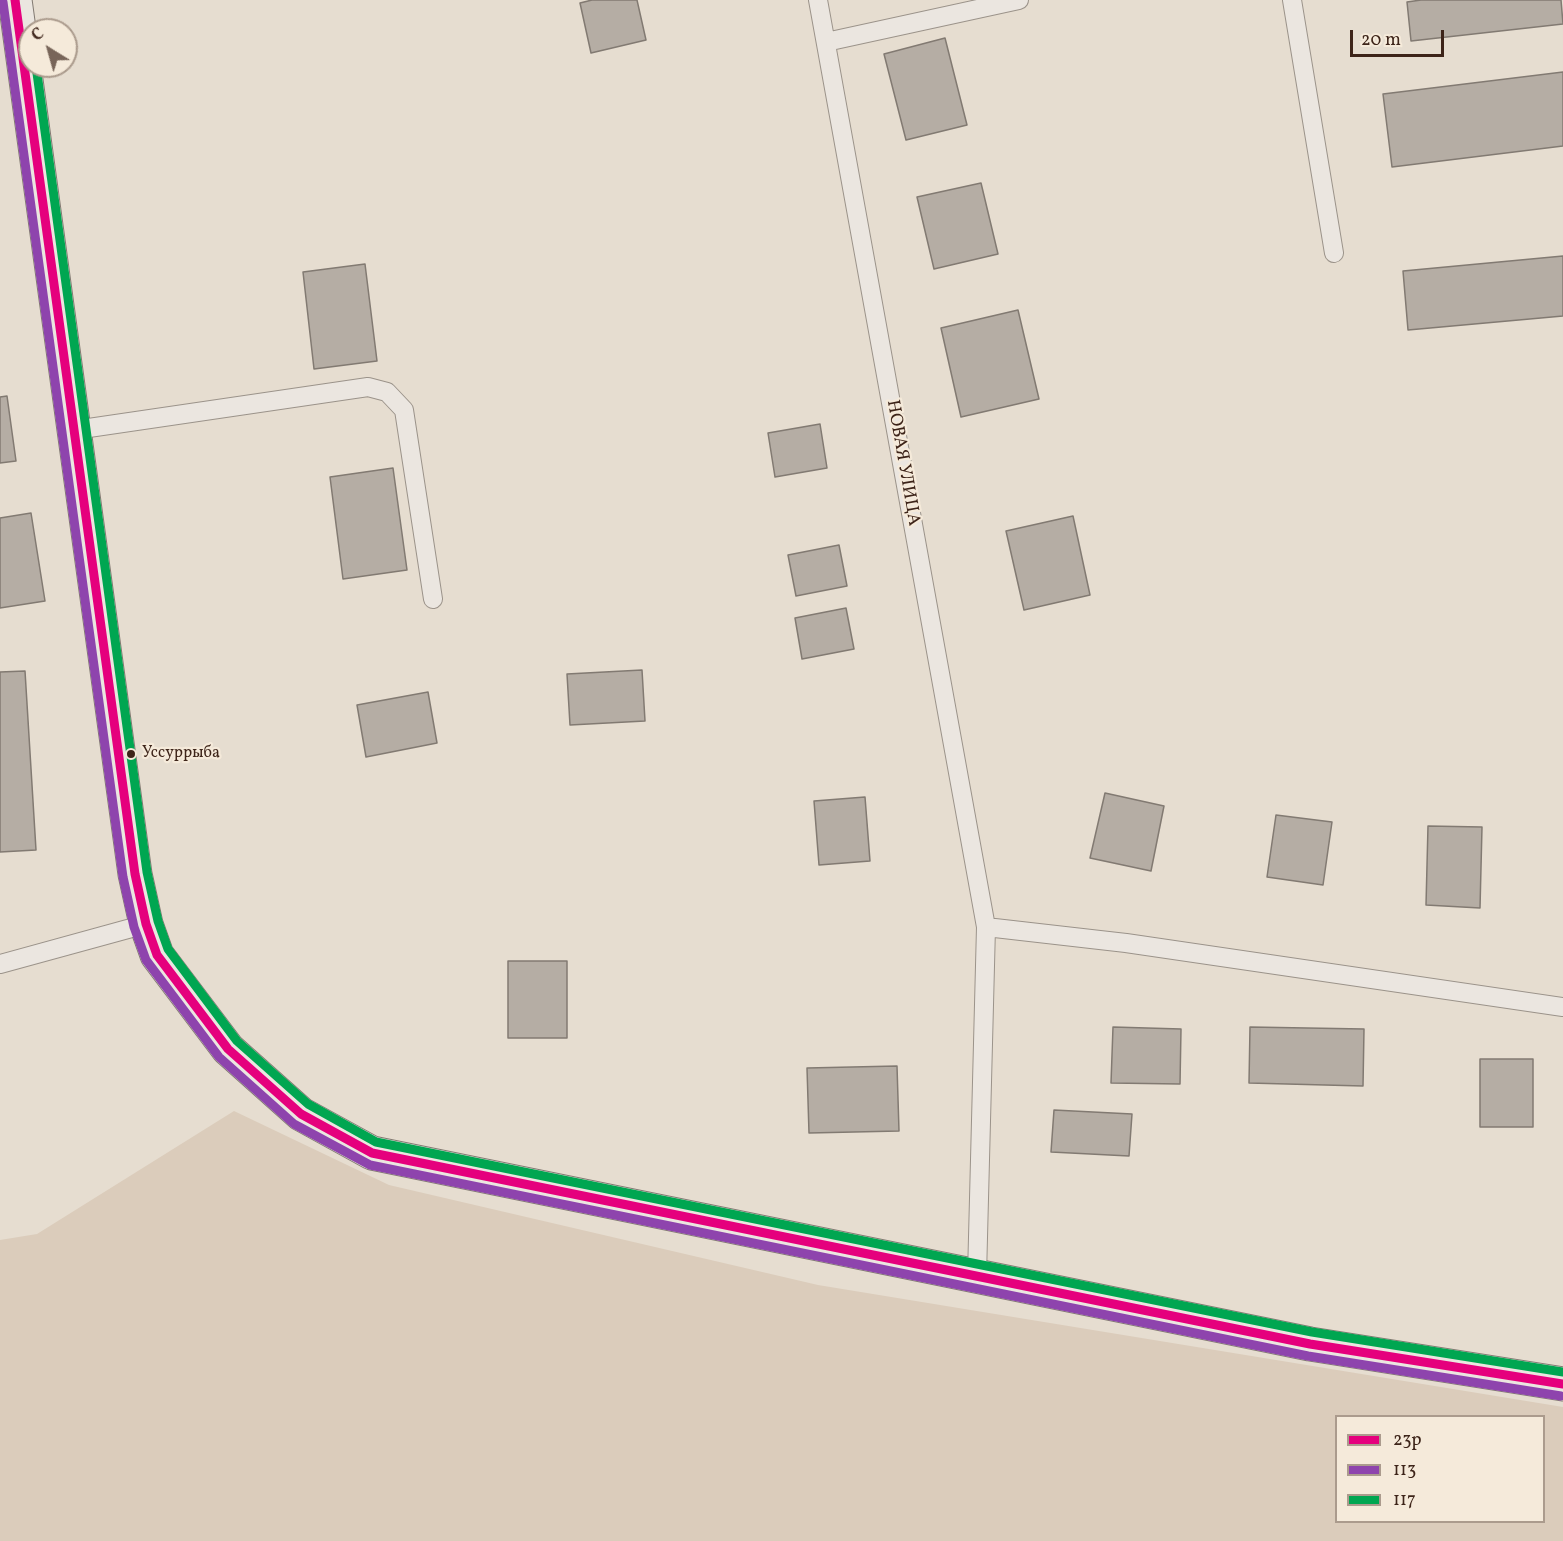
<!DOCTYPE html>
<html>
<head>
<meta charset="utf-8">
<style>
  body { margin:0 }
  #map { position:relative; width:1563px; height:1541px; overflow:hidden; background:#e6ddd0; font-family:Vollkorn,serif }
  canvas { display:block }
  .legend { position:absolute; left:1335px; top:1415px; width:210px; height:108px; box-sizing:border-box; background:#f5eada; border:2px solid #ab9b8d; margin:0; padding:8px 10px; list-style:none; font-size:18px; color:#3d2419 }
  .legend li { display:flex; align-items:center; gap:12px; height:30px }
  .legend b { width:30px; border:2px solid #ab9b8d }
  .north { position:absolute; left:18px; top:18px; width:60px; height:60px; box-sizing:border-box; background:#f5eada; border:2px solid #ab9b8d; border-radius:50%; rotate:323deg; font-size:16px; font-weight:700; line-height:24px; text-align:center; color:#3d2419 }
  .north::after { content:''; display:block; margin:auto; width:21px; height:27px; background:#786559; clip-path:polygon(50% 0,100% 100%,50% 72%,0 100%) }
  .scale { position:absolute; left:1350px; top:30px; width:94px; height:27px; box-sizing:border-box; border:3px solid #3d2419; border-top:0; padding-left:8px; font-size:18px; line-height:21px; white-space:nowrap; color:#3d2419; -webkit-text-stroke:4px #f5eada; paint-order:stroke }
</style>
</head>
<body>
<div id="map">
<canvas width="1563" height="1541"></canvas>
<ul class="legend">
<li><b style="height:8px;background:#e5007d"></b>23р</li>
<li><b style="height:8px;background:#8e44ad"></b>113</li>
<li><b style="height:8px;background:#00a651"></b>117</li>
</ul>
<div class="north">С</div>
<div class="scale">20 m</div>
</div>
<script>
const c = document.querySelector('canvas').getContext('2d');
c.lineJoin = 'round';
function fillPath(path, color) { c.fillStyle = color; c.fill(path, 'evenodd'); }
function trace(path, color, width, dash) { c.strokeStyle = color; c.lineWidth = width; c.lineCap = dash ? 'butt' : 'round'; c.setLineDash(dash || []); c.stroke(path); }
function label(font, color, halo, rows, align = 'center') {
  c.font = font + ' Vollkorn,serif'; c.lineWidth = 4.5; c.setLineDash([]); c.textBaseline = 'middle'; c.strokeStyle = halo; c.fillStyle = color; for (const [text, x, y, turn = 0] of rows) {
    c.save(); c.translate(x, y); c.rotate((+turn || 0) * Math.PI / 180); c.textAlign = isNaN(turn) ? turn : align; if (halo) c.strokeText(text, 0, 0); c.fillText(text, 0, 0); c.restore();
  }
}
const green = new Path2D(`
  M234,1111L389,1185L818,1285L1563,1407V1541H0V1240L37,1234ZM1336,1416H1544V1522H1336Z`);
const building = new Path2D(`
  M592,0H637L646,40L591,53L580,3Z
  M1421,0H1561L1563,24L1411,41L1407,2Z
  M945,38L967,125L906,140L884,54Z
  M1563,72V146L1392,167L1383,94Z
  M981,183L998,254L934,269L917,197Z
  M1563,256V316L1408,330L1403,271Z
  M365,264L377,361L314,369L303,272Z
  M1018,310L1039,399L961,417L941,328Z
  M7,396L16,461L0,463V397Z
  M820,424L827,468L775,477L768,433Z
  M393,468L407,570L343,579L330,477Z
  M31,513L45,601L0,608V518Z
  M1073,516L1090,595L1024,610L1006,531Z
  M839,545L847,586L796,596L788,555Z
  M846,608L854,649L802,659L795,618Z
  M642,670L645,721L570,725L567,674Z
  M25,671L36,850L0,852V672Z
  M428,692L437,743L366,757L357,705Z
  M1105,793L1164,806L1151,871L1090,858Z
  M865,797L870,861L819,865L814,801Z
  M1276,815L1332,822L1323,885L1267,877Z
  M1428,826L1482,827L1480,908L1426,905Z
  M508,961H567V1038H508Z
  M1113,1027L1181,1029L1180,1084L1111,1083Z
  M1250,1027L1364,1029L1363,1086L1249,1083Z
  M1480,1059H1533V1127H1480Z
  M897,1066L899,1131L809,1133L807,1068Z
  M1054,1110L1132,1114L1129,1156L1051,1152Z`);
const lane = new Path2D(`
  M818,0L986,927L977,1276
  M1292,0L1334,253
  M826,42L1019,0
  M75,430L368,387L387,392L404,410L433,599
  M986,927L1126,943L1563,1007
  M0,964L146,924`);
const secondary = new Path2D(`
  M15,0L135,874L146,924L157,955L228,1049L301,1114L372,1153L1310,1344L1563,1384`);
const bus1 = new Path2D(`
  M15,0L135,874L146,924L157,955L228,1049L301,1114L372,1153L1310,1344L1563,1384`);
const bus2 = new Path2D(`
  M3,2L123,877L134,927L146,960L219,1057L294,1124L370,1165L1308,1356L1561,1396`);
const bus3 = new Path2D(`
  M36,66L147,872L158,921L168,949L237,1041L308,1104L376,1142L1312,1332L1563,1372`);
const markers = [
  [131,754,5,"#3d2419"]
];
const busNames = [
  ["Уссуррыба",142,754]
];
const streetNames = [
  ["НОВАЯ УЛИЦА",902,463,80]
];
fillPath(green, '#dbccbb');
fillPath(building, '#b5ada4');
trace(building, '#827a72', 1.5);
trace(lane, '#9b938a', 20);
trace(secondary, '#827a72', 35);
trace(lane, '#ebe6e0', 18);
trace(secondary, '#ebe6e0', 33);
trace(bus1, '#e5007d', 9);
trace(bus2, '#8e44ad', 9);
trace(bus3, '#00a651', 9);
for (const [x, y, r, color] of markers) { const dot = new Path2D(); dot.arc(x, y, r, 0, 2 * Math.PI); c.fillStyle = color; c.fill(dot); trace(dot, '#f5eada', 2); }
label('16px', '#3d2419', '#f5eada', busNames, 'left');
label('18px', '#3d2419', '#f5eada', streetNames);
</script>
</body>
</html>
